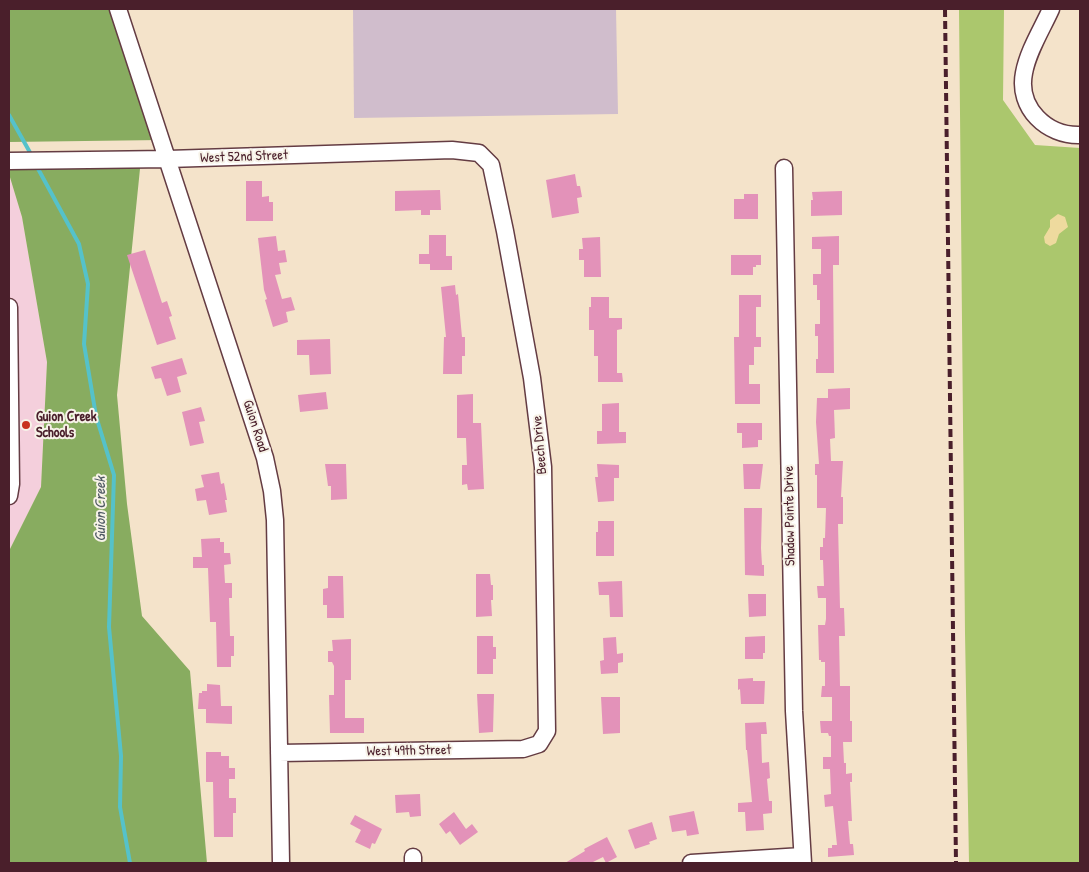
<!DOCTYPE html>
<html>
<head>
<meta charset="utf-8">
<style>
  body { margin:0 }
  #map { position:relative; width:1089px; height:872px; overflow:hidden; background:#f4e3ca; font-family:"Patrick Hand",sans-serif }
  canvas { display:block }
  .frame { position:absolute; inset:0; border:10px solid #4a1f2b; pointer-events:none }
</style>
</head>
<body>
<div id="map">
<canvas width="1089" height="872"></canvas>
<div class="frame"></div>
</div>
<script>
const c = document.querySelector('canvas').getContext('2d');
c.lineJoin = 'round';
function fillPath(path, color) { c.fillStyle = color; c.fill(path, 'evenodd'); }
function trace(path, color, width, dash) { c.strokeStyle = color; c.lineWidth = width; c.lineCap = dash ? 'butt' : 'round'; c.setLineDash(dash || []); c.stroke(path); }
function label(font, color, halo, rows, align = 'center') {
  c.font = font + ' "Patrick Hand",sans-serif'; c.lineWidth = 4; c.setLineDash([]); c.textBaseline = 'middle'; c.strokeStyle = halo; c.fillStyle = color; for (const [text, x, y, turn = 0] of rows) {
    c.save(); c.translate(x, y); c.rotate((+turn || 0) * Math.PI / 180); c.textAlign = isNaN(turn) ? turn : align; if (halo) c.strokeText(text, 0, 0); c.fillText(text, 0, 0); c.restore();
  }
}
const built = new Path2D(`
  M9,174L22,217L47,362L41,487L9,551Z`);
const industrial = new Path2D(`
  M353,9H616L618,114L354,118Z`);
const green = new Path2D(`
  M959,9H1004L1003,100L1035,145L1080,148V863H969L965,633Z`);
const forest = new Path2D(`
  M9,9H118L161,140L9,142Z
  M141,159L117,395L127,504L142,616L190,671L207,863H9V551L41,487L47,362L22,217L9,174V161Z`);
const sand = new Path2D(`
  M1058,214L1065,217L1068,227L1059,234L1056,243L1050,246L1045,243L1044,237L1050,227V220Z`);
const stream = new Path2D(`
  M9,115L32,156
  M36,165L79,244L88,284L84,344L96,416L114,475L109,627L121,756L120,807L130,863`);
const building = new Path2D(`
  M575,174L577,186H580L582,197L577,198L579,213L552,218L546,180Z
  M246,181H262V197L269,196V202H273V221H246Z
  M440,190L441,210H430V215H421V210L395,211V191Z
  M842,191V215L811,216V200H813L812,192Z
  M744,194H758V219H734V199H744Z
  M429,235H446V256H452V270H430V264H419V254H429Z
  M276,236L278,251L285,250L287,262L279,263L281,274L275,275L282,299L291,297L295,310L286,312L288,322L273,327L265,300L267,299L264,290L258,238Z
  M839,236V265H833L834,373H816V359H818V336H815V324H820V300H817V285H813V274H821V249H812V237Z
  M600,237L601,277H584V260H579V249H583L582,238Z
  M145,250L162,303L167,301L172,316L169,317L176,339L157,345L127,255Z
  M731,255H761V265H756V267H753V275H731Z
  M455,285L456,295L458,294L462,337H465V356H462V374H443L444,337H446L441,287Z
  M739,295H761V307H756V337H761V347H754V365H749V384H760V404H735L734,337H739Z
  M591,297H609V318H622V329L617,330V373H622L623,382H598V356H594V330H589V307H591Z
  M330,339L331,374L310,375L309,355H297V340Z
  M182,358L187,374L177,377L181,392L167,396L161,378L155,379L151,367Z
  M850,388V409L834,410L835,438L830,439L831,461H843L841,497H843V524H838L840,608H844L845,636H839L840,686H850V721H852V742H843L844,763H846V774L852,773V782H850L852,821H848L850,844H853L854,855L828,857V848H832V845H837L833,806L825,807L824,795L831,794L830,769H823V757H831V736H829L828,733H821L820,721H832V697H821L822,686H825V662H821V660H819L818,625H825L826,619V598H818L817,586H824L823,560H820V547H823V538H825L826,508H817V475H815V464H819L816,422L817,398H828V389Z
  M326,392L328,409L300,412L298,395Z
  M473,394V423H481L484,489L468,490L467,484L462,485V465H467L466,438H457V395Z
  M619,403V432H626V443L597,444V431H602V404Z
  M201,407L205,421L199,422L204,443L190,446L182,412Z
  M737,423H762V440H758V447L742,448V433H737Z
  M325,464H346L347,499L331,500V486H328Z
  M597,464L619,465V478H614V501L598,502L595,477H598Z
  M743,464H763L760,489H744Z
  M219,472L221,484L224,483L227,500H225L227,512L209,515L206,500L197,501L195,489L204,487L201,475Z
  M744,508H762L761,548L762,565H764V576L745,575Z
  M598,521H614V556H596V532H598Z
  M220,538V542H224V553H230L231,564L224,565L225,583H232V598H229L230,636H234V656H231V667H217L216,622H210L208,568H193V557H202L201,539Z
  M476,574H490L491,585H493V600H491L492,616L476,617Z
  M328,576H343L344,618H327V605H323V589L328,588Z
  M622,581L623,617H610L609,595H599L598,582Z
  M748,594H766V616L749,617Z
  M477,636H493V647H496V659H493V674H477Z
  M765,636V653H763V659H745V637Z
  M616,637L617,654L623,653V662L618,663V673L601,674L600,661L604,660L603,638Z
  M351,639V680H345V718H364V733H330L329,695H334V666L332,662H328V651H333L332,640Z
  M753,678V681H765L764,704H741L740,689L738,690V679Z
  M207,684L220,685L221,706H232V724L206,723V709H198L199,693H202V691H207Z
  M477,694H494L493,732L479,733Z
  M601,697H620V733L603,734Z
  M766,722L767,734H761L762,763L769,762L770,778L767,779L769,801H772V813L763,814L764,830L746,831L745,812H738V803L752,802L747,750H746L745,723Z
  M206,752H221V756H229V768H235V779H229V798H236V813H233V837H214L213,782H206Z
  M420,794L421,816L410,817L409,812L396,813L395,795Z
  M694,811L699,834L687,836L686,830L672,832L669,816Z
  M454,812L466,829L472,824L478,832L460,845L450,831L446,834L439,824Z
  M355,815L382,829L375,844L372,843L370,849L355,842L361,830L350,824Z
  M652,822L657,839L649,842L650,844L635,849L628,830Z
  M607,837L617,857L606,863L603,857L591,863H565L585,851L584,849Z`);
const minor = new Path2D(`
  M118,9L265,458L272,491L275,520L281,863
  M1051,9C1042,29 1028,51 1024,73C1017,108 1047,136 1080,135
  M9,161L168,159L452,150L479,153L491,165L505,231L532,378L543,467L547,731L539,744L523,749L279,753
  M784,168L794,711L803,863
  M9,307L11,484L9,496
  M413,863V857
  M691,863L802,856`);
const rail = new Path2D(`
  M945,9L956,863`);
const markers = [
  [26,425,5,"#c8321e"]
];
const streetNames = [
  ["West 52nd Street",244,157,-2],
  ["Guion Road",255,426,72],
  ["Beech Drive",540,445,-95],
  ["Shadow Pointe Drive",790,516,-91],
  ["West 49th Street",409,751,-1]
];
const poiNames = [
  ["Guion Creek",36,417],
  ["Schools",36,433]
];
const waterNames = [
  ["Guion Creek",101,509,-90]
];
fillPath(built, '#f4cfdc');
fillPath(industrial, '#d0bdcc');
fillPath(green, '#abc76d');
fillPath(forest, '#88ac60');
fillPath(sand, '#eeda9e');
trace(stream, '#55c2ca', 4);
fillPath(building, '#e392b9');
trace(minor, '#643c43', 19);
trace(minor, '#fff', 16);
trace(rail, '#4a1f2b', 4, [8, 4]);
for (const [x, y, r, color] of markers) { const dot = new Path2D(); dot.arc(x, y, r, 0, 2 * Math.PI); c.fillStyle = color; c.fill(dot); trace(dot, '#f7f3e8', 2); }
label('14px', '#4a1f2b', '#f7f3e8', streetNames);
label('bold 14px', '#4a1f2b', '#f7f3e8', poiNames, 'left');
label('italic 15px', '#4e5863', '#f7f3e8', waterNames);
</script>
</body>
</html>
